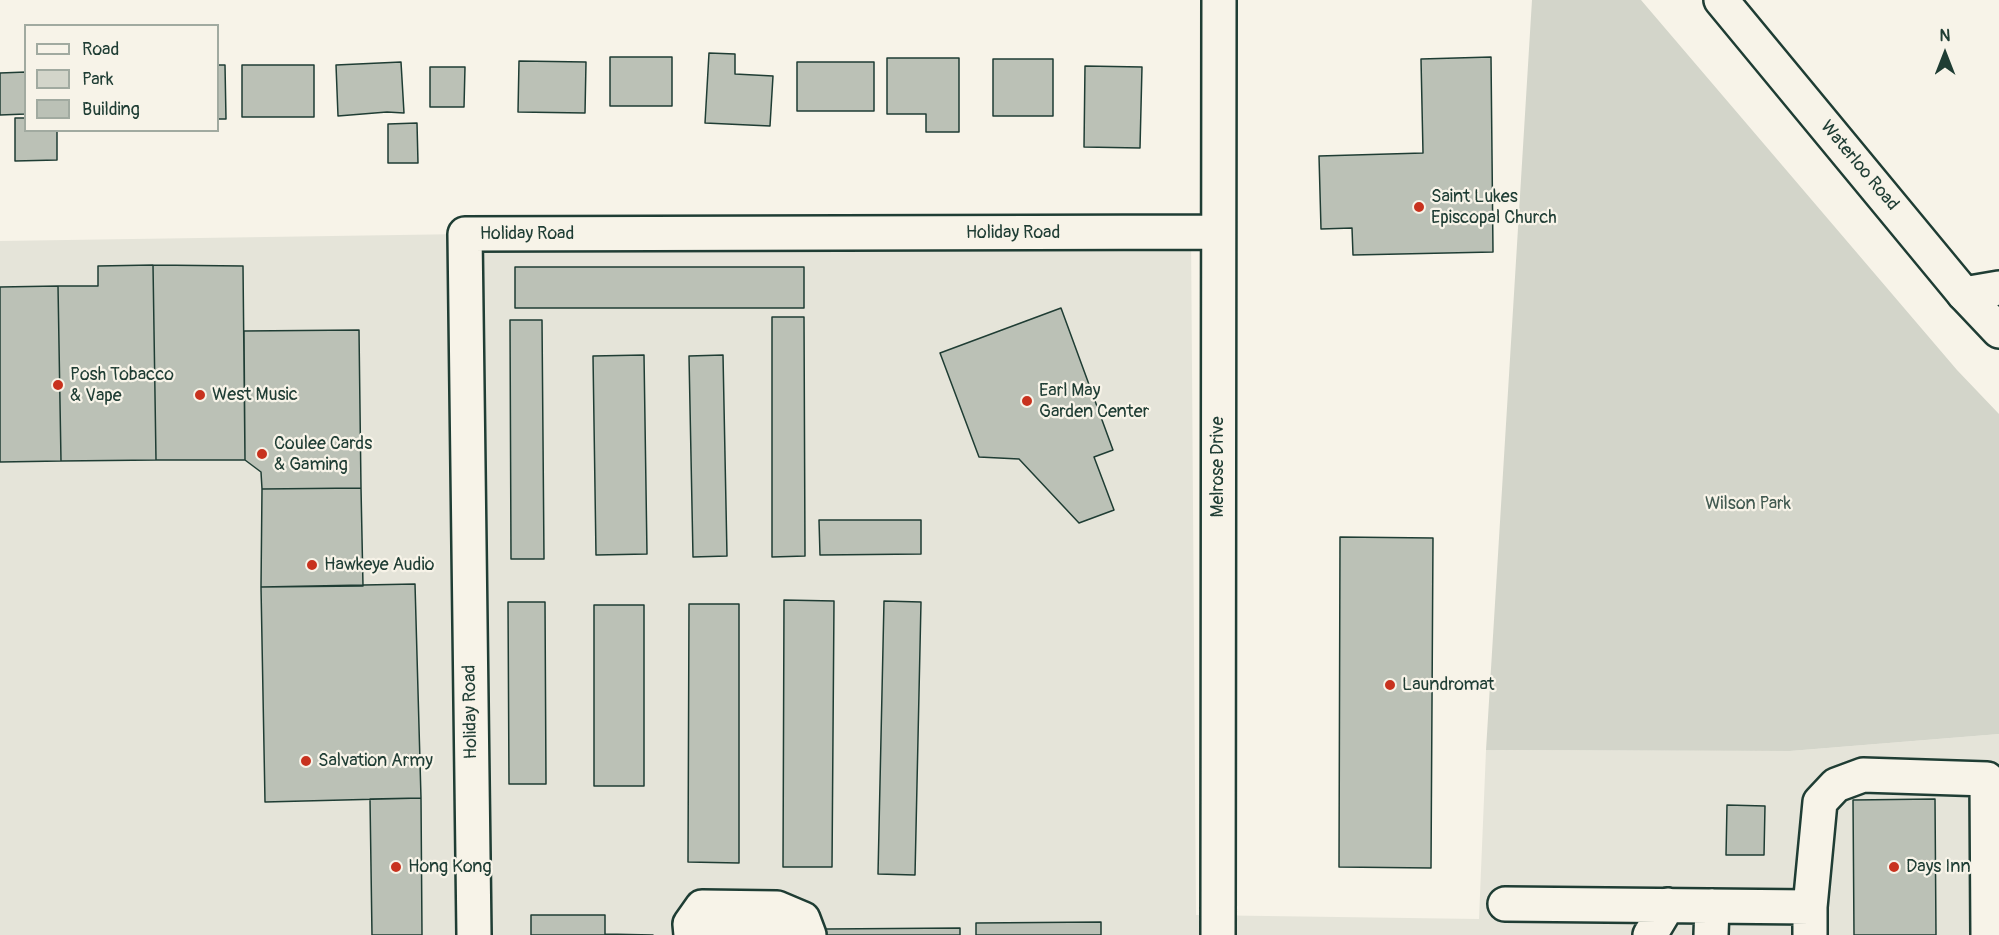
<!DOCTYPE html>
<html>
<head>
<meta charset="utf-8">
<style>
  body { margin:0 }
  #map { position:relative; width:1999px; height:935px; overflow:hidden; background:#f7f3e8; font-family:Pangolin,sans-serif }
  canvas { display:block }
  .legend { position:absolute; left:24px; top:24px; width:195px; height:108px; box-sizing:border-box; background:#f7f3e8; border:2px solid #a1aaa0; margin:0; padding:8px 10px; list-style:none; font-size:18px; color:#1f3d34 }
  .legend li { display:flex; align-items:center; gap:12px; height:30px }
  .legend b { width:30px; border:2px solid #a1aaa0 }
  .north { position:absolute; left:1915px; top:24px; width:60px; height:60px; -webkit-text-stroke:4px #f7f3e8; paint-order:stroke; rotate:0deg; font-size:16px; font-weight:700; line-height:24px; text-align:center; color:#1f3d34 }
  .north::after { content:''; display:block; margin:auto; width:21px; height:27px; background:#1f3d34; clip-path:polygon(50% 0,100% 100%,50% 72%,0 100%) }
</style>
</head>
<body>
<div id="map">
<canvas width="1999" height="935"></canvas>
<ul class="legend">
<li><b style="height:8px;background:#f7f3e8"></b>Road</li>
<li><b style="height:16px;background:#d3d5ca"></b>Park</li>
<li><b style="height:16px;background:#bbc1b6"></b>Building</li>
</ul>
<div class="north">N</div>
</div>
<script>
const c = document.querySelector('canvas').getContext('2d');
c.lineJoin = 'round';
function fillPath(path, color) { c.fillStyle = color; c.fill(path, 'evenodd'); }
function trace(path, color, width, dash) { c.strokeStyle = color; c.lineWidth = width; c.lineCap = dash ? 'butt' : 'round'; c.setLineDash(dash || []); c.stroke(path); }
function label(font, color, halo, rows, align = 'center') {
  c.font = font + ' Pangolin,sans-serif'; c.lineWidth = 4.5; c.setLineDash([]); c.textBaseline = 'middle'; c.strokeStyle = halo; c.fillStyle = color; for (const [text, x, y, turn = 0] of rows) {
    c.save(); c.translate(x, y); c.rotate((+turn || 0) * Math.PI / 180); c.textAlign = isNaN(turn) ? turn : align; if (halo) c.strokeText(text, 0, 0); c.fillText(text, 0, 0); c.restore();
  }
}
const built = new Path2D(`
  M1191,232L1196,915L1479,919L1486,750L1790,751L1999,734V935H0V241L465,234Z`);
const green = new Path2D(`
  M1532,0H1641L1957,370L1999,414V734L1790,751L1486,750Z`);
const building = new Path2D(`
  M709,53L735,54V74L773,76L770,126L705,123Z
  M610,57H672V106H610Z
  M1491,57L1493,252L1353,255L1352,228L1321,229L1319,156L1423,153L1421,59Z
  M887,58H959V132H926V114H887Z
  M993,59H1053V116H993Z
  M519,61L586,62L585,113L518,112Z
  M401,62L404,113L387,112L338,116L336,65Z
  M797,62H874V111H797Z
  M218,65H225L226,119H218Z
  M242,65H314V117H242Z
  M1085,66L1142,67L1140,148L1084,147Z
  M430,67H465L464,107H430Z
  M26,72V114L0,115V73Z
  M15,118H26V130H57V160L15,161Z
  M417,123L418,163H388V124Z
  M153,265L243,266L245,460H156Z
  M153,265L156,460L61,461L58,286H98V266Z
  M515,267H804V308H515Z
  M58,286L61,461L0,462V287Z
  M1061,308L1113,450L1094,457L1114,510L1079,523L1019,459L979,457L940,353Z
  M772,317H804L805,556L772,557Z
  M510,320H542L544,559H511Z
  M359,330L361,488L262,489L261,472L245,460L244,331Z
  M644,355L647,554L596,555L593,356Z
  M723,355L727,556L693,557L689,356Z
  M361,488L363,586L261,587L262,489Z
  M819,520H921V554L820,555Z
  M1340,537L1433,538L1431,868L1339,867Z
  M415,584L421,798L265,802L261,587Z
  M784,600L834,601L832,867H783Z
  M884,601L921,602L915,875L878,874Z
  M508,602H545L546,784H509Z
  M689,604H739V863L688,862Z
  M594,605H644V786H594Z
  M421,798L422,935H372L370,799Z
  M1935,799L1936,935H1854L1853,800Z
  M1727,805L1765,806L1764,855H1726Z
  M531,915H605V934L653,935H531Z
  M1101,922V935H976V923Z
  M960,928V935H826V929Z`);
const minor = new Path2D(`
  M1964,294L1999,288
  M1505,904L1810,907V935
  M1810,907L1820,802L1836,785L1863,775L1987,779L1988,935
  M474,935L465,234L1218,232
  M691,935L690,924L702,907L777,908L803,919L809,935
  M717,935L750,929L785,935
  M1218,935L1219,0
  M1650,935L1668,905
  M1711,935L1712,906`);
const major = new Path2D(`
  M1721,0L1964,294L1999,331`);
const markers = [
  [1419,207,6,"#c8321e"],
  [58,385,6,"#c8321e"],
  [200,395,6,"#c8321e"],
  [1027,401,6,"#c8321e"],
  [262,454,6,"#c8321e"],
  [312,565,6,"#c8321e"],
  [1390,685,6,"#c8321e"],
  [306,761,6,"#c8321e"],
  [396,867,6,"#c8321e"],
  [1894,867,6,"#c8321e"]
];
const streetNames = [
  ["Waterloo Road",1859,166,50],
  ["Holiday Road",1013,233],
  ["Holiday Road",527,234],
  ["Melrose Drive",1218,467,-90],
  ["Holiday Road",471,712,-91]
];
const poiNames = [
  ["Saint Lukes",1431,197],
  ["Episcopal Church",1431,218],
  ["Posh Tobacco",70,375],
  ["& Vape",70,396],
  ["Earl May",1039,391],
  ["Garden Center",1039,412],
  ["West Music",212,395],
  ["Coulee Cards",274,444],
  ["& Gaming",274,465],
  ["Hawkeye Audio",324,565],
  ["Laundromat",1402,685],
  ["Salvation Army",318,761],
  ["Hong Kong",408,867],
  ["Days Inn",1906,867]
];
const parkNames = [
  ["Wilson Park",1748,504]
];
fillPath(built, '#e5e4d9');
fillPath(green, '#d3d5ca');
fillPath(building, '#bbc1b6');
trace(building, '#1f3d34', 1.5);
trace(minor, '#1f3d34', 38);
trace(major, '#1f3d34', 38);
trace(minor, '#f7f3e8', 33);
trace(major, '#f7f3e8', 33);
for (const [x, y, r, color] of markers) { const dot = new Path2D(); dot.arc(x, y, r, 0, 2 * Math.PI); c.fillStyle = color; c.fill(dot); trace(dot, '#f7f3e8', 2); }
label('18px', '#1f3d34', '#f7f3e8', streetNames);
label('18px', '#1f3d34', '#f7f3e8', poiNames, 'left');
label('18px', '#435b52', '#f7f3e8', parkNames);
</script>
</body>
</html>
